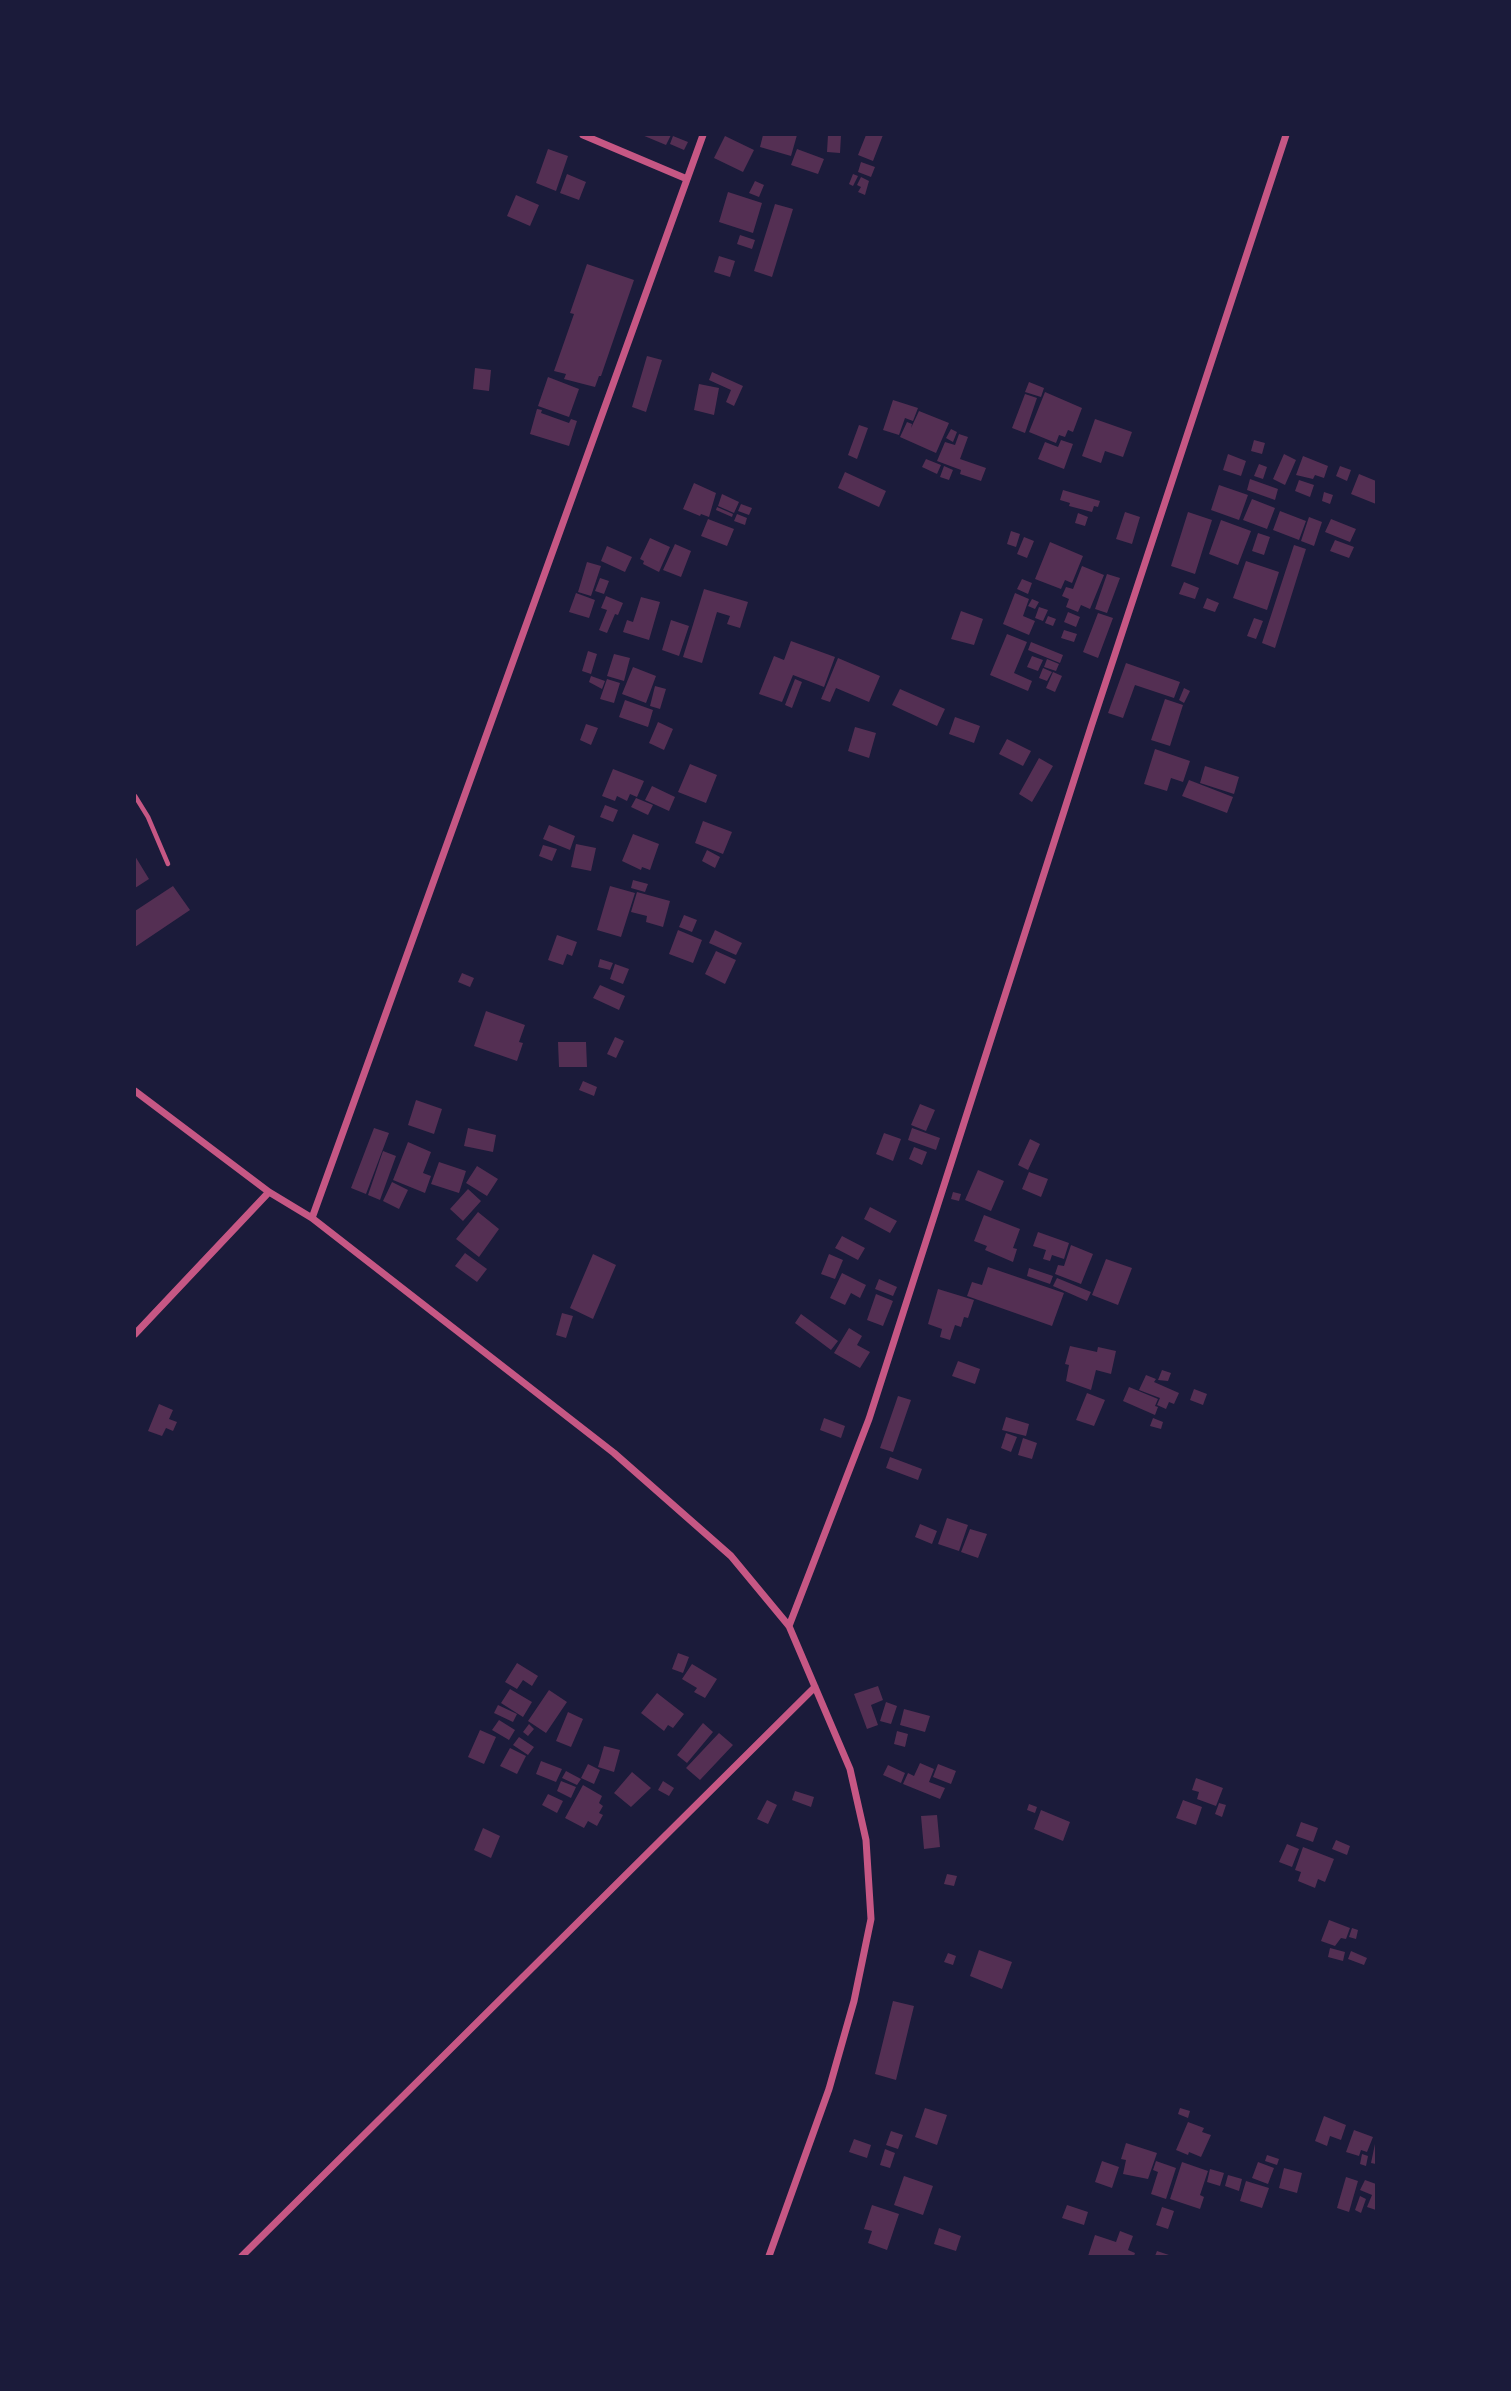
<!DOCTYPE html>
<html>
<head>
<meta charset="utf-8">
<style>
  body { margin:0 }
  #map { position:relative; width:1511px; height:2391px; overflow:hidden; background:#1b1b3a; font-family:"Asap Condensed",sans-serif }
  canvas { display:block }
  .frame { position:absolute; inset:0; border:136px solid #1b1b3a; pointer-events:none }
</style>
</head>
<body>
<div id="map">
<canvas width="1511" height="2391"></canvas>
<div class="frame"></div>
</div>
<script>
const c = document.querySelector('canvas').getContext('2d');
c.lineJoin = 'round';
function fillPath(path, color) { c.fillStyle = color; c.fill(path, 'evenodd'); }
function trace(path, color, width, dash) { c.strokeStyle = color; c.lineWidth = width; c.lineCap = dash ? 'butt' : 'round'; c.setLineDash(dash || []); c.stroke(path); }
const building = new Path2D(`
  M642,135H671L666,145Z
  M763,135H797L791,156L760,147Z
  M828,135H841L840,153L827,152Z
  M866,135H883L873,161L858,155Z
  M673,136L688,142L684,150L670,144Z
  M725,136L754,150L743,172L714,158Z
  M548,149L568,156L556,191L536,183Z
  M797,149L824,159L818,174L791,165Z
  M861,162L875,167L871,177L858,172Z
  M567,174L586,182L579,200L560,193Z
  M853,174L858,176L853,186L849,184Z
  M861,177L869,181L865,195L858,192L861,187L857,185Z
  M755,181L764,185L759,197L749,193Z
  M728,192L762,203L753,233L719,222Z
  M516,195L539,205L530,226L507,216Z
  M775,204L793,209L772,277L754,271Z
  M740,235L755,240L752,249L737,244Z
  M719,256L735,261L730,277L714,272Z
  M587,264L634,280L601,376H599L595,387L564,379L566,374L554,371L574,314L570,313Z
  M647,356L662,360L646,412L632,407Z
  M475,368L491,370L489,391L473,389Z
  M712,372L743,386L734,406L726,402L731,390L709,380Z
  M548,377L579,389L569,417L538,406Z
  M1029,382L1044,388L1041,397L1025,392Z
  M699,384L719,388L714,415L694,410Z
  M1045,392L1082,408L1073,432L1068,430L1065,437L1059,435L1056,443L1029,432Z
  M1025,394L1037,398L1025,433L1012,428Z
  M893,400L918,408L913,421L905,418L899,435L883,430Z
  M537,409L542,410L541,413L569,423L571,419L577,421L569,446L530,434Z
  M919,411L949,423L936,453L900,437L907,422L912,424L911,428Z
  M1095,419L1132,432L1123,457L1105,451L1101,463L1082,456Z
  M859,425L868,428L857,459L848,455Z
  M951,429L957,432L953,442L946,438Z
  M959,434L968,437L960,459L986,468L981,481L960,474L961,470L937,461L945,442L955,445Z
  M1061,440L1073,444L1064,469L1038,459L1045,442L1058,447Z
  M1254,440L1265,443L1262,454L1251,451Z
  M1228,454L1246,461L1241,476L1223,470Z
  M1284,454L1296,460L1285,485L1273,479Z
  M1303,456L1328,466L1324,478L1315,475L1313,479L1296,475Z
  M926,459L941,465L937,474L922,467Z
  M1259,464L1267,467L1263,479L1254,476Z
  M944,466L953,470L949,480L940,477Z
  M1340,466L1351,470L1347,481L1336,476Z
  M845,472L886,491L879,507L838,488Z
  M1359,474L1376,481V504L1351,494Z
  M1250,479L1278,489L1275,500L1247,490Z
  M1299,480L1314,485L1310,497L1295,491Z
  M694,483L716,493L709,517L701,514L700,516L683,509Z
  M1219,485L1248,495L1239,520L1211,510Z
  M1063,490L1100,501L1098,507L1094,506L1092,512L1069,506L1070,503L1060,500Z
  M1324,492L1333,495L1330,504L1322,501Z
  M722,494L739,502L734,513L718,506Z
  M1252,499L1275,508L1267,529L1243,520Z
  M741,504L752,508L749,515L738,511Z
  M717,507L733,514L732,517L716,510Z
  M1280,511L1306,521L1299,540L1273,530Z
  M1125,512L1140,517L1132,544L1116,539Z
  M1188,512L1212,520L1195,574L1171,566Z
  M1078,513L1088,517L1085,526L1075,523Z
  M737,514L747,518L745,525L734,521Z
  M1309,517L1322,522L1314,546L1301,541Z
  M708,519L734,529L727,546L701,536Z
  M1331,519L1356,529L1350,542L1325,532Z
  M1221,520L1251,531L1238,565L1209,554Z
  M1011,531L1020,534L1016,547L1007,544Z
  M1258,533L1270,537L1264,555L1252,551Z
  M1024,537L1034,541L1027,558L1017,554Z
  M650,538L670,547L659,572L643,564L644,561L640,559Z
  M1335,540L1354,547L1349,558L1330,551Z
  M1050,542L1083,556L1072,583L1065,580L1061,589L1035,579Z
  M675,544L691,551L681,577L663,570Z
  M1294,545L1306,549L1275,648L1262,643Z
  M607,546L632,557L625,572L601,561Z
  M1246,561L1279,572L1267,610L1233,598Z
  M587,562L601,566L591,596L578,592Z
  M1082,566L1104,575L1090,609L1081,605L1078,612L1066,607L1069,599L1062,596L1066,587L1073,589Z
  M1107,574L1120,578L1107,613L1095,609Z
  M600,578L609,581L604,594L595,591Z
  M1022,579L1032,583L1028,594L1017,589Z
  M1184,582L1199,588L1195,599L1179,594Z
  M704,589L748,602L740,628L727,624L730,616L717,612L702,663L683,657Z
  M576,593L595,600L589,618L569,612Z
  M1015,593L1029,599L1023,616L1035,621L1029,635L1003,624Z
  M606,596L623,603L618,615L615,614L607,633L599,630L607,610L601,608Z
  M641,597L660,602L649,640L623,632L627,620L633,622Z
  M1207,598L1219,603L1215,612L1203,608Z
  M1032,599L1039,602L1035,609L1028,606Z
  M1039,607L1048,610L1043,621L1035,618Z
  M961,611L983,619L974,645L951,639Z
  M1068,612L1080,617L1076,627L1064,622Z
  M1098,613L1113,618L1098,658L1083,652Z
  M1048,616L1056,619L1053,626L1045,623Z
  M1254,618L1263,621L1256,639L1247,636Z
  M671,620L689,626L679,656L662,650Z
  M1064,630L1077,634L1074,642L1061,638Z
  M1007,634L1027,642L1014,673L1032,681L1028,691L990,675Z
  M791,641L835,657L824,687L793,675L782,702L759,694L774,656L784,660Z
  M1031,642L1063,655L1060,663L1028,650Z
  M588,651L597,654L591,674L582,671Z
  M614,654L630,658L624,681L607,676Z
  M1032,656L1043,660L1038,671L1027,667Z
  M838,658L880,676L869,702L836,688L830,702L821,699Z
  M1047,659L1059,664L1056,671L1044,667Z
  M1126,663L1180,682L1174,698L1135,685L1123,718L1108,713Z
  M633,667L656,676L646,703L622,694Z
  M1043,668L1052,672L1047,681L1039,678Z
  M1053,672L1062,676L1055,692L1046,688Z
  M591,676L605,681L602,689L589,682Z
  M607,679L620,683L614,703L600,699Z
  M795,679L802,682L792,708L785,705Z
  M655,686L666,689L660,709L650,706Z
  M1184,688L1190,691L1184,703L1179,700Z
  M900,689L945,709L937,726L892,705Z
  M1165,699L1183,705L1170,746L1151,740Z
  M625,700L653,710L648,727L619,717Z
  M955,717L980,726L974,743L949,734Z
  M658,722L673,729L664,750L649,743Z
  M586,724L598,728L591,745L580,740Z
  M855,727L876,733L869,758L848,751Z
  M1007,739L1031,751L1023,766L999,754Z
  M1155,749L1190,761L1183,782L1171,778L1167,791L1144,784Z
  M1039,758L1053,766L1032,802L1019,794Z
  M690,764L717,775L706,803L678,792Z
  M1205,766L1239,777L1234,794L1200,783Z
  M613,769L644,781L637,797L630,794L627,801L617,796L615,801L602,796Z
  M1189,780L1233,797L1227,813L1182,796Z
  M652,786L675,797L669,811L645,800Z
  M636,798L653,805L648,815L631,807Z
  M605,805L618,810L613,822L600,817Z
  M703,821L732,832L723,854L695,843Z
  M549,825L575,836L570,850L543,839Z
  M633,834L659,844L650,870L642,867L641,870L622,861Z
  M576,844L596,848L591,871L571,867Z
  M543,845L557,849L552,861L539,856Z
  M707,850L720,857L715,868L702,861Z
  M135,856L149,879L135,888Z
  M633,880L648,884L645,892L631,888Z
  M173,886L190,910L135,947V911Z
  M610,886L635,893L621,937L597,930Z
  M637,892L670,901L663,927L646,922L647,916L631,912Z
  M684,915L697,920L692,932L679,927Z
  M678,930L702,940L693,963L669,954Z
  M715,930L742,943L736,955L709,943Z
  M557,935L577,942L572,956L567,954L563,965L548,960Z
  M716,951L736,960L725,984L705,974Z
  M600,959L613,963L610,970L598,967Z
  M615,964L629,969L623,984L610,979Z
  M462,973L474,978L470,987L458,982Z
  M600,985L625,996L619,1010L593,998Z
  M486,1011L525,1025L519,1042L523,1043L517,1061L474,1046Z
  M615,1037L624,1041L616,1058L607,1054Z
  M558,1042H586L587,1067H559Z
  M583,1081L597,1087L594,1096L579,1090Z
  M416,1100L442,1109L434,1134L408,1125Z
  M920,1104L935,1110L926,1131L911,1125Z
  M374,1128L389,1133L366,1194L351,1188Z
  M468,1128L496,1135L493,1152L464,1146Z
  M912,1128L940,1138L936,1150L908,1140Z
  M884,1133L901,1139L893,1161L876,1154Z
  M1030,1139L1040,1144L1028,1170L1018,1165Z
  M408,1142L431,1152L423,1173L431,1176L425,1193L393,1180Z
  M914,1147L927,1152L922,1165L909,1159Z
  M383,1151L396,1156L380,1200L368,1195Z
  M439,1162L466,1171L459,1193L431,1184Z
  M477,1166L498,1179L487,1196L466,1183Z
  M978,1170L1004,1181L991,1211L965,1200Z
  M1029,1172L1048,1179L1041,1197L1022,1189Z
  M392,1182L408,1190L399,1209L383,1201Z
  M468,1189L481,1201L463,1221L450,1209Z
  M953,1192L961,1194L959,1201L951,1199Z
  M870,1207L897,1221L890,1233L864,1219Z
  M478,1212L499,1229L479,1257L456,1239Z
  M984,1215L1020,1229L1013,1248L1017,1249L1013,1262L985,1250L987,1246L974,1241Z
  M1038,1232L1069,1243L1064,1259L1052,1255L1050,1261L1043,1259L1046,1250L1033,1246Z
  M842,1236L865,1248L858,1260L835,1248Z
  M1071,1245L1093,1254L1081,1284L1055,1274L1058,1265L1064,1266Z
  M465,1253L487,1269L477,1282L455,1266Z
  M593,1254L616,1265L593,1319L570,1308Z
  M829,1254L843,1260L835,1279L821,1274Z
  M1106,1259L1132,1268L1118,1305L1092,1295Z
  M988,1267L1064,1293L1052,1326L967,1296L972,1282L982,1285Z
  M1029,1268L1053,1276L1050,1284L1027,1276Z
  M842,1273L866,1285L860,1298L851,1293L845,1305L830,1298Z
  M1057,1278L1091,1292L1087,1301L1053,1286Z
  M879,1279L897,1287L893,1296L875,1289Z
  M938,1289L974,1300L968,1318L964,1317L961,1327L955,1325L950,1340L940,1337L942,1329L928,1324Z
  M876,1294L893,1301L883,1326L867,1320Z
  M562,1313L573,1316L566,1338L556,1335Z
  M801,1314L838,1341L831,1350L795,1323Z
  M849,1328L862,1336L857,1345L870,1352L860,1368L834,1353Z
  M1070,1346L1097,1352L1098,1347L1116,1351L1111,1374L1096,1370L1091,1390L1066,1381L1069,1365L1065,1364Z
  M958,1361L980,1369L975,1384L952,1376Z
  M1162,1370L1171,1373L1168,1381L1158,1380Z
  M1146,1375L1156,1379L1154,1382L1179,1393L1174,1404L1169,1402L1166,1409L1157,1405L1160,1398L1139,1390Z
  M1129,1387L1158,1399L1155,1406L1158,1407L1155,1415L1123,1401Z
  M1194,1389L1207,1394L1203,1405L1190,1400Z
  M1087,1393L1105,1400L1094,1426L1076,1420Z
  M898,1396L911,1400L893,1452L880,1448Z
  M159,1404L173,1410L169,1419L177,1422L173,1431L166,1428L162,1436L148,1431Z
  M1006,1417L1029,1424L1026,1436L1002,1430Z
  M824,1418L845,1426L841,1438L820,1430Z
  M1153,1418L1163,1422L1161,1429L1150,1426Z
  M1006,1433L1017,1437L1011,1452L1001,1448Z
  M1023,1438L1037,1443L1032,1459L1018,1455Z
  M890,1457L922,1469L918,1480L886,1468Z
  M947,1518L968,1525L959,1551L938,1544Z
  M920,1524L937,1531L932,1544L915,1537Z
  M970,1529L987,1534L978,1558L961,1552Z
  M678,1653L689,1657L683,1673L672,1669Z
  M517,1663L538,1676L532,1686L523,1680L517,1689L505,1682Z
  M692,1664L717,1679L705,1698L694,1692L697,1688L682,1679Z
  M878,1686L883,1700L871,1705L878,1725L867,1729L854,1694Z
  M510,1689L532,1702L523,1717L501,1703Z
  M549,1690L567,1702L546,1733L528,1721Z
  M657,1693L684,1714L673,1728L668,1725L664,1731L641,1713Z
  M886,1702L897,1706L891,1724L880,1721Z
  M498,1705L517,1714L513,1722L494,1713Z
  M904,1709L930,1716L925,1732L900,1725Z
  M568,1712L583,1719L571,1747L556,1741Z
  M499,1720L515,1730L509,1740L492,1730Z
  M703,1723L713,1732L687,1763L677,1755Z
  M529,1724L534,1729L528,1736L523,1732Z
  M480,1730L496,1737L484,1764L468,1757Z
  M897,1731L908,1734L905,1747L894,1744Z
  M719,1733L733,1745L700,1780L686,1768Z
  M519,1737L534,1747L528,1755L513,1745Z
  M604,1746L620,1750L614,1772L598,1767Z
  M510,1748L526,1756L517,1774L500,1766Z
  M541,1761L562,1769L556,1782L536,1774Z
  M920,1763L934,1769L929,1782L945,1788L940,1799L903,1784L908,1773L914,1776Z
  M588,1764L600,1770L594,1784L581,1778Z
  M938,1764L956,1771L951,1784L933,1777Z
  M888,1765L905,1773L901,1783L883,1775Z
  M566,1771L581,1779L577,1785L562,1778Z
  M632,1772L651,1788L631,1807L614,1793Z
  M1196,1778L1223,1788L1216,1806L1197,1799L1199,1792L1192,1790Z
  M561,1781L576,1787L571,1798L557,1791Z
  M663,1781L674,1788L669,1796L658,1790Z
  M583,1785L602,1796L599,1803L603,1806L599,1813L603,1815L597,1826L588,1821L584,1828L565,1818Z
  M795,1791L814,1797L811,1807L792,1800Z
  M548,1794L563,1801L557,1813L542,1805Z
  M767,1800L777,1805L768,1824L757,1819Z
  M1183,1800L1202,1807L1196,1825L1176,1818Z
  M1219,1803L1226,1805L1222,1817L1215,1814Z
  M1029,1804L1037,1807L1035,1813L1027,1810Z
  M1041,1810L1070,1822L1063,1841L1034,1829Z
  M937,1815L940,1847L924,1849L921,1816Z
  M1301,1822L1318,1828L1313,1842L1296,1836Z
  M483,1828L500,1836L491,1858L474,1850Z
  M1336,1840L1350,1846L1347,1855L1332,1849Z
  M1287,1844L1299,1849L1292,1867L1279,1862Z
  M1303,1847L1334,1859L1325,1882L1318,1879L1315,1888L1298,1881L1301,1872L1295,1870Z
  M947,1874L957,1876L954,1886L944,1884Z
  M1329,1920L1350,1928L1346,1939L1341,1938L1335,1946L1321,1941Z
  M1352,1928L1358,1930L1356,1939L1349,1937Z
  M1330,1948L1345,1952L1343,1961L1328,1957Z
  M979,1950L1012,1962L1002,1989L970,1976Z
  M1351,1951L1367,1958L1364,1965L1348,1959Z
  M948,1953L956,1956L953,1965L944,1962Z
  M893,2001L914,2006L896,2080L875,2074Z
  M925,2108L947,2115L937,2145L915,2137Z
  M1180,2108L1190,2111L1188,2118L1178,2114Z
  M1324,2116L1346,2125L1341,2140L1330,2136L1327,2146L1315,2141Z
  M1188,2122L1204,2128L1202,2132L1211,2135L1201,2157L1189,2152L1188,2155L1176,2150Z
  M1354,2130L1373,2137L1367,2152L1361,2150L1359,2156L1346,2152Z
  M891,2131L903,2135L898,2149L886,2145Z
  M854,2139L871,2145L867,2158L849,2152Z
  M1126,2143L1157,2153L1148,2179L1123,2174L1126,2160L1121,2159Z
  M1375,2144H1376V2164L1371,2163Z
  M885,2149L895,2153L890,2168L880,2165Z
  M1362,2154L1368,2156L1366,2166L1360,2164Z
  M1267,2155L1279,2159L1277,2165L1265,2161Z
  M1102,2161L1119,2167L1112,2188L1095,2182Z
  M1156,2161L1176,2168L1166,2199L1151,2194L1158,2172L1153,2170Z
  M1182,2162L1208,2171L1200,2195L1204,2197L1200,2209L1170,2199Z
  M1258,2162L1274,2168L1268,2184L1252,2178Z
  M1284,2168L1302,2173L1297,2193L1279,2188Z
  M1210,2169L1224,2173L1220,2186L1207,2182Z
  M1228,2175L1242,2179L1239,2191L1225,2186Z
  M904,2176L933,2186L923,2215L894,2205Z
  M1346,2177L1358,2181L1349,2212L1337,2208Z
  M1365,2180L1376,2184V2210L1367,2207L1372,2195L1360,2190Z
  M1246,2181L1269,2188L1262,2208L1240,2201Z
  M1360,2196L1366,2199L1361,2213L1355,2210Z
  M872,2205L899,2214L887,2250L868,2243L872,2231L864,2229Z
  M1067,2205L1088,2212L1084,2225L1062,2218Z
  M1162,2207L1174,2211L1168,2229L1156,2225Z
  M939,2228L961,2236L956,2251L934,2244Z
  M1120,2231L1133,2236L1128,2250L1135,2253L1134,2256H1088L1095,2235L1116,2242Z
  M1157,2251L1172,2256H1155Z`);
const service = new Path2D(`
  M135,796L148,817L168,864`);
const minor = new Path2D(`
  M583,135L687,179
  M135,1091L269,1192L312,1218L614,1453L731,1556L789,1626L850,1769L866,1840L871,1919L854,2001L829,2089L769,2256
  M312,1218L703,135
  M135,1334L269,1192
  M789,1626L869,1419L1091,727L1286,135
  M242,2256L815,1687`);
fillPath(building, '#542f53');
trace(service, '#c65784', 4.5);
trace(minor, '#c65784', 7);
</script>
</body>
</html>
